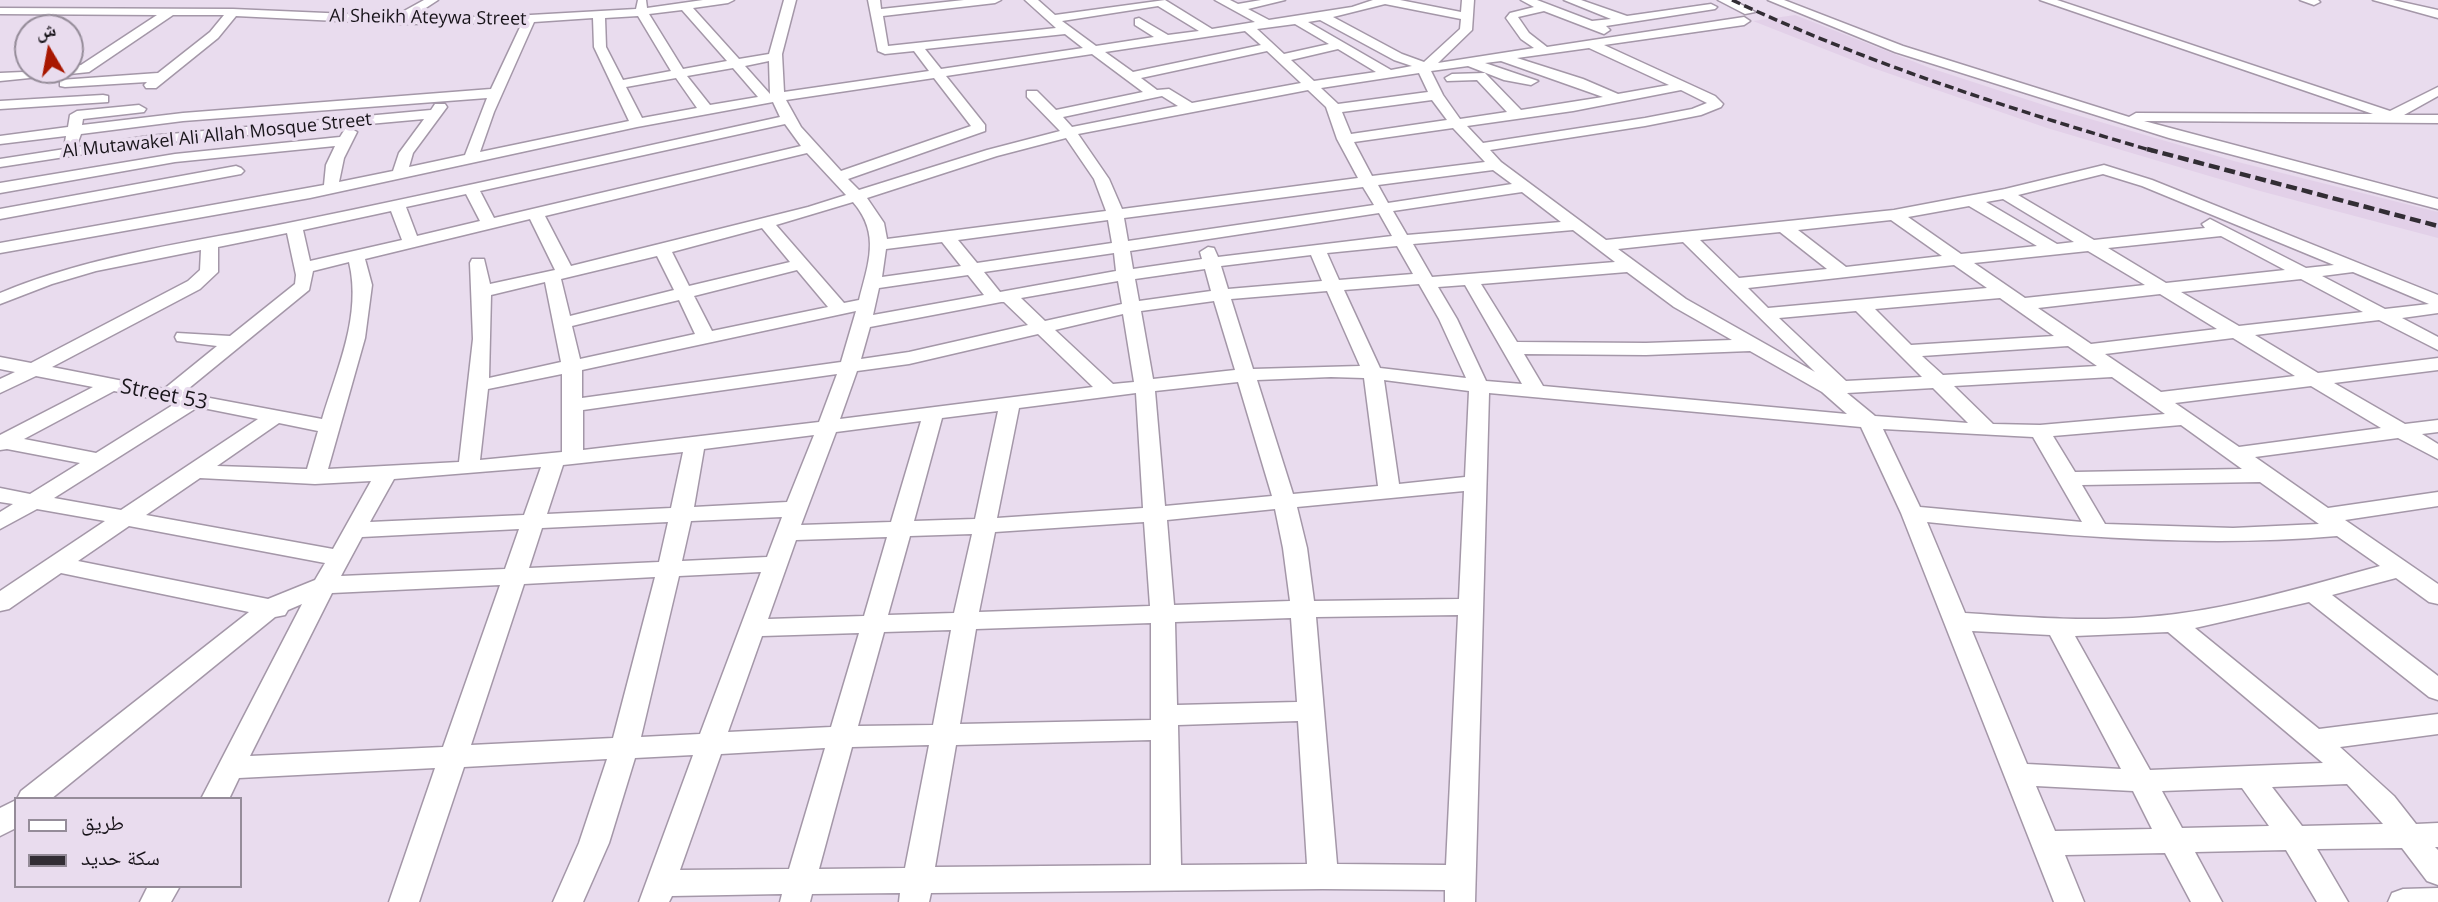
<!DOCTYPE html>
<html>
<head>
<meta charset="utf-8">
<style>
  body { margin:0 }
  #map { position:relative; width:2438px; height:902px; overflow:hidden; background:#e9dcee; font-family:"Open Sans","Noto Naskh Arabic",sans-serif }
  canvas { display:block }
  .legend { position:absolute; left:14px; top:797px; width:228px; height:91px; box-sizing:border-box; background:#e9dcee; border:2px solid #958c99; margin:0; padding:9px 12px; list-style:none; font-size:21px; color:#18141a }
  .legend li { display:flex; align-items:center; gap:14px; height:35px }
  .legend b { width:35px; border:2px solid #958c99 }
  .north { position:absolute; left:14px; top:14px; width:70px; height:70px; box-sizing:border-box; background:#e9dcee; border:2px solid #958c99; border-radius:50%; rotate:350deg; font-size:19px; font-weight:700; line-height:28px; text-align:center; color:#18141a }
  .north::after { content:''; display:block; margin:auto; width:24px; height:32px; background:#a81700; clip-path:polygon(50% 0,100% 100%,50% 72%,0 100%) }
</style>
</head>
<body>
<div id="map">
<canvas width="2438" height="902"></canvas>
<ul class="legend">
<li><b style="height:9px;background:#fff"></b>طريق</li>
<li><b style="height:9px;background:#322d34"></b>سكة حديد</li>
</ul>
<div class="north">ش</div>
</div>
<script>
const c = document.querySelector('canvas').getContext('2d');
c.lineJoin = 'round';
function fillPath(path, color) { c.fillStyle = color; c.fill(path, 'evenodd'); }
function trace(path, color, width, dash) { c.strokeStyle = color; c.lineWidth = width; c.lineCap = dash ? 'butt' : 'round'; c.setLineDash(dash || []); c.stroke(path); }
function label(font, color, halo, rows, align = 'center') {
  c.font = font + ' "Open Sans",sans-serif'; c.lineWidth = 7; c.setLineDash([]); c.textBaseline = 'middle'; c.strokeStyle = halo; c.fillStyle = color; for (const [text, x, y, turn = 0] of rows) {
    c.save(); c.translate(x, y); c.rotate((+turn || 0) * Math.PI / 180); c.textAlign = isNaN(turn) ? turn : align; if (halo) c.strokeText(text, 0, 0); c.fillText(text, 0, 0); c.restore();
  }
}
const built = new Path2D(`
  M1795,15L1930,68L2056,109L2234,161L2438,212V238L2260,191L2047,128L1870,67L1753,21Z`);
const minor = new Path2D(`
  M424,0H438L412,17H495L636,9L638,0H646L647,8L703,0H734L728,3L693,8L739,59L769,54L784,0H796L782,54L784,92L929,71L914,51L885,54L878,51L868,0H880L881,9L964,0H1001L995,3L883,16L888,46L1056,28L1025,0H1038L1055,15L1165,0L1212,29L1255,22L1215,0H1230L1238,4L1261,0H1285L1248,9L1269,20L1352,7L1373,0H1400L1461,12L1462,0H1474L1472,30L1438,63L1534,48L1521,39L1506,18L1510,13L1534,7L1521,0H1537L1592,21L1611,19L1564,0H1581L1627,16L1711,4L1717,7L1715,9L1606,26L1610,30L1604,34L1544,11L1518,17L1529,33L1547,47L1744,17L1750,21L1744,25L1604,45L1715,96L1723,104L1721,107L1701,115L1645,126L1490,150L1501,162L1606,240L1894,210L2005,189L2104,165L2152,180L2438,295V313L2402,318L2438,337V350L2379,320L2255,335L2318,373L2438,358V370L2334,383L2405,424L2438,420V432L2422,434L2438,444V459L2398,438L2255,457L2328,508L2438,492V506L2345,520L2438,584V604L2429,602L2396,578L2332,595L2438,676V700L2429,697L2309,602L2195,628L2319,729L2438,714V734L2340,747L2394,796L2416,824L2438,823V847H2435L2438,850V885L2427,881L2402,848L2317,849L2348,902H2317L2286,850L2195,852L2222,902H2191L2165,853L2065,855L2084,902H2054L1901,513L1861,427L1489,393L1475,902H1445V890L1323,889L931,893L929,902H899L900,893L812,894L810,902H780L782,894L672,896L669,902H639L693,755L635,758L609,843L583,902H553L579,843L607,759L464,767L419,902H389L435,768L239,778L229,799H201L302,604L288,610L285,615L275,617L51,799H17L21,791L249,612L61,573L9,609L0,611V591L105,521L37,509L0,529V512L13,504L0,502V488L30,494L80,463L7,449L0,450V435L93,387L36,376L0,393V379L15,372L0,369V357L31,363L188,281L200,270L201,250L96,271L52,284L0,304V293C94,254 194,242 293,222C456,189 618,152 780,117L773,102L637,127L310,198L0,253V243L324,185L326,165L335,146L175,162L0,193V183L175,154L340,137L345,129L350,128L357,132L344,158L339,182L393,171L399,153L424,119L149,144L0,167V159L149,136L431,110L435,104H445L447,107L413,153L409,167L465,155L487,98L183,121L81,134L77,145L72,146L65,142L66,136L0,144V136L68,127L70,115L77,111L139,105L146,109L144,112L83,119L82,125L183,113L491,89L522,23L398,24L236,16L218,38L156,88H146L144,85L147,82L65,87L60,86V80L158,73L210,32L224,15H173L89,72L0,81V73L70,70V66L81,65L157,15L0,14V8L233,9L395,16ZM1385,4L1461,19L1460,29L1424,62L1402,54L1333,17ZM1158,6L1199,31L1168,35L1139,18L1135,19V25L1154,37L1096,46L1062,21ZM682,10L727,61L683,69L649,14ZM638,16L671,71L623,80L606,47L605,18ZM593,18L594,47L629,121L480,152L494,112L534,22ZM1320,20L1394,60L1412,66L1391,70L1308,22ZM1295,24L1329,44L1284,54L1257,29ZM1245,31L1261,45L1133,72L1105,52ZM1065,34L1083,48L941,69L925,49ZM1589,48L1669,85L1618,94L1583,79L1517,58ZM1338,49L1376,72L1314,81L1291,60ZM1267,51L1301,83L1192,103L1169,89L1157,90L1141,78ZM1092,54L1143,92L1056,110L1037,91H1027V97L1060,131L987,150L859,190L848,179L985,131V125L946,76ZM769,61L770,94L745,66ZM1501,61L1603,97L1521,110L1485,73L1452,74L1445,78L1447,81L1477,80L1507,112L1460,119L1443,95L1431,71L1468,66L1504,80L1531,85L1538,81L1485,63ZM733,68L758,97L710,105L687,76ZM1419,73L1428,92L1338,104L1321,88ZM676,78L697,108L642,118L626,87ZM934,78L971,126L841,171L801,127L786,100ZM1308,90L1326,107L1337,139L1358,178L1122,209L1109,179L1078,134ZM1681,90L1707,103L1692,109L1645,118L1483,143L1467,126L1573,111ZM1162,96L1178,106L1072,127L1063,117ZM1432,100L1447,120L1351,134L1342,112ZM785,124L801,146L494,218L480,191ZM1453,128L1485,162L1372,176L1354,142ZM1066,138L1094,179L1106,211L887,239L884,223L867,198L997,156ZM807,153L846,195L808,207L571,266L545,216ZM1493,170L1512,184L1388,203L1378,185ZM2103,174L2142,186L2334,265L2306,268L2210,219L2202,224L2205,228L2094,240L2018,195ZM1363,187L1374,205L1128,241L1124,218ZM1522,192L1561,222L1407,235L1393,211ZM466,194L480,221L417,236L406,207ZM2003,199L2074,242L2057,244L1986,202ZM853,202C881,234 868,264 859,300L844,303L776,225ZM1969,206L2037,246L1961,254L1908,217ZM391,211L402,240L310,261L303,230ZM1379,213L1392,236L1218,257L1214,248L1208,247L1200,252L1202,259L1133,269L1130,251ZM530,219L555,270L490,284L484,259H472L470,263L473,339L459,462L328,469L365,338L372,285L365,259ZM1108,220L1112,243L977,263L958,240ZM1891,220L1942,256L1846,267L1798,230ZM762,228L790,262L689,286L672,252ZM1573,230L1615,262L1432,277L1413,244ZM1780,232L1827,269L1739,278L1700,240ZM287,233L296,275L295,284L230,336L177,333L175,337L177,341L217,346L164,389L52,367L200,289L218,272V247ZM2221,236L2285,270L2166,283L2108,248ZM942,242L961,266L882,277L886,249ZM1683,242L1815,372L1686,299L1618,249ZM1397,246L1413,274L1339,280L1327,253ZM2088,251L2145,285L2025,298L1974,263ZM1114,253L1116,271L1000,292L984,272ZM1311,255L1322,281L1228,289L1221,266ZM657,256L674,290L570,316L561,279ZM349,262C362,315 337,369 322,419L183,393L309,290L313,271ZM1954,265L1987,288L1768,308L1748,288ZM1205,269L1211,291L1139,301L1135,279ZM797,270L828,307L712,331L694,296ZM1627,272L1674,307L1732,340L1646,343L1517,342L1481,284ZM2353,272L2429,304L2385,309L2322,276ZM968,275L984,295L873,315L879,288ZM2301,279L2363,312L2239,326L2181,292ZM1118,281L1122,304L1045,321L1021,298ZM545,282L561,362L489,378L491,295ZM1419,284L1439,319L1466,378L1380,368L1344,290ZM1465,285L1522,384L1486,381L1457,319L1438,287ZM1327,291L1360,366L1253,369L1231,299ZM2160,294L2217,329L2091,344L2038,308ZM2000,298L2054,336L1911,345L1875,309ZM679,300L695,334L580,359L572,326ZM1214,301L1235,370L1153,379L1141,311ZM1001,302H1004L1028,325L909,352L861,359L870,327ZM856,311L841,362L582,398V370ZM1856,311L1922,377L1846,381L1779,318ZM1123,314L1134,382L1113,384L1055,330ZM1038,334L1093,387L840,419L857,371L909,364ZM2233,338L2295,376L2161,392L2105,354ZM2068,346L2097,366L1943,375L1922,356ZM1750,351L1822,392L1847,414L1543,386L1524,354L1646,355ZM562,374V452L480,460L488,389ZM837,374L819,422L583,450V410ZM1331,377L1364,378L1378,486L1293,494L1257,380ZM2112,377L2165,414L2040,425L1993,424L1954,386ZM1384,380L1469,391L1465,477L1399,484ZM1238,382L1272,496L1165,506L1155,391ZM2311,386L2381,428L2239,447L2175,403ZM1933,388L1968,423L1875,416L1847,393ZM114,391L176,403L96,453L24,439ZM1136,393L1143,508L997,518L1019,408ZM198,407L258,419L121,510L54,498ZM998,411L975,519L914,521L942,418ZM921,421L891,522L801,525L836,432ZM279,423L318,431L307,469L217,466ZM2181,425L2242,469L2075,472L2053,436ZM1883,429L2033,437L2082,522L1920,507ZM814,435L787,502L694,507L704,449ZM683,452L671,508L547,514L563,465ZM541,467L524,515L370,522L394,479ZM200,478L315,484L371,481L333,549L146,515ZM2260,482L2319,524L2233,528L2105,524L2082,485ZM1464,491L1459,599L1314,601L1307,548L1297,507ZM1275,509L1283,548L1290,601L1174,605L1167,520ZM782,517L767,557L682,561L691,521ZM668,522L659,562L529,568L542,528ZM1144,522L1150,606L979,612L995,532ZM1927,522C2064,536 2199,548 2337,536L2380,566C2303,587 2226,611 2146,617C2086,622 2025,617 1965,613ZM129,526L325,563L315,580L268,599L78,561ZM519,529L505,569L341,576L362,537ZM972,534L954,613L888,615L910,536ZM887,537L864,616L768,619L796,540ZM761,572L700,734L641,737L679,576ZM655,577L613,738L471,745L524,584ZM500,585L443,747L250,756L332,593ZM1458,615L1446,865L1337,864L1316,617ZM1291,618L1297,702L1177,705L1175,622ZM1151,623V720L960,724L976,629ZM951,630L933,725L858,726L884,632ZM1972,631L2050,635L2121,769L2027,764ZM2168,632L2323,763L2150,770L2075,636ZM859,633L831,727L728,732L762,636ZM1298,721L1307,864L1181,865L1178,725ZM1151,740V865L935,867L956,745ZM929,745L905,868L819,869L852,747ZM825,748L789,869L680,870L721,754ZM2347,784L2383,824L2302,826L2272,787ZM2036,786L2133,791L2152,829L2055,831ZM2242,788L2269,826L2182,828L2162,791Z
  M1718,0H1733L1755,12L1745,14Z
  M1768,0H1784L1903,46L2129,117L2136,113L2373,114L2040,0H2057L2390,111L2438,87V96L2404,115H2438V123L2144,121L2438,199V209L2169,138L1895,52Z
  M2300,0H2318L2320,2L2314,5Z
  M2373,0H2393L2438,10V18Z
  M103,95L108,96V102L0,109V101Z
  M236,166L241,168L244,171L241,174L0,219V209Z
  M16,800V828L0,836V808Z
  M148,886H180L171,902H140Z
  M2438,888V902H2388L2392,893L2403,889Z`);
const railFar1 = new Path2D(`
  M1732,0C1867,63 2010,109 2153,151`);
const rail = new Path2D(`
  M2147,149L2438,226`);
const farStreetnames = [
  ["Al Sheikh Ateywa Street",428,18,1],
  ["Al Mutawakel Ali Allah Mosque Street",217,136,-6]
];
const streetNames = [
  ["Street 53",164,395,11]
];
fillPath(built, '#e2d0e8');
trace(minor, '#a497a8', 3);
fillPath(minor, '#fff');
trace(railFar1, '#322d34', 3.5, [9, 4.5]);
trace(rail, '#322d34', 4.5, [11, 5]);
label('18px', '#18141a', '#e9dcee', farStreetnames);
label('21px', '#18141a', '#e9dcee', streetNames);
</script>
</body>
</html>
